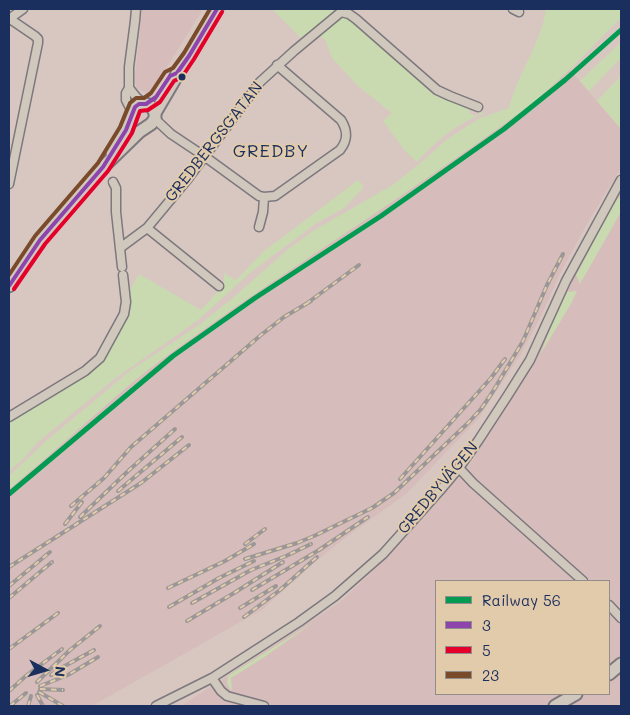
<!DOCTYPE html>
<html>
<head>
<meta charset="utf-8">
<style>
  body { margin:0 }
  #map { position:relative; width:630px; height:715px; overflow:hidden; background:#d8c7c0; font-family:Mali,sans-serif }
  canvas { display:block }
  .frame { position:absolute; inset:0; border:10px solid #1b2f5e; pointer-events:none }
  .legend { position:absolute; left:435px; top:580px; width:175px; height:115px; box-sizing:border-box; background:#e2cbab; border:1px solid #928d8c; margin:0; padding:6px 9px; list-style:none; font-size:15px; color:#1b2f5e }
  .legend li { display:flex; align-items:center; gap:10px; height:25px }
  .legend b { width:25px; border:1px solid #928d8c }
  .north { position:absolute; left:20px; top:645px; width:50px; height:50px; -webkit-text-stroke:4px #e2cbab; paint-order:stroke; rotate:96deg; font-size:14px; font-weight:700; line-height:20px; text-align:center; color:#1b2f5e }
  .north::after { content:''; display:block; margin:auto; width:18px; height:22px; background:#1b2f5e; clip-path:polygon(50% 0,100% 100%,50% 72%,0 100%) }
</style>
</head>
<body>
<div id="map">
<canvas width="630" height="715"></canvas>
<div class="frame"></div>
<ul class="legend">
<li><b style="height:6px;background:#039a52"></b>Railway 56</li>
<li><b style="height:6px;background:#8e44ad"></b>3</li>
<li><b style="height:6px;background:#e4002b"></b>5</li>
<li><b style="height:6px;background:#7a4b2a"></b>23</li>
</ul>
<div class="north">N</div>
</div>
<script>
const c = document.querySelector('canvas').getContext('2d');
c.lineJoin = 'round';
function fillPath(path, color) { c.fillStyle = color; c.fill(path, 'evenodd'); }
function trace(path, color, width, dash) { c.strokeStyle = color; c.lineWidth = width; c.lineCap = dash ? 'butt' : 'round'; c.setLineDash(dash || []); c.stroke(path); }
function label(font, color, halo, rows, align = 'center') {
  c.font = font + ' Mali,sans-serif'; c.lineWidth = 4; c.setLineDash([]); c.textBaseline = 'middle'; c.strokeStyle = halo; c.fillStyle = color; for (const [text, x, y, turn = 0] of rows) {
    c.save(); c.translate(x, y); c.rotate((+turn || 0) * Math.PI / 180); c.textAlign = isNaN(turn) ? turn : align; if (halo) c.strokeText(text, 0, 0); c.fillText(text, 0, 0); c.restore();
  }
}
const built = new Path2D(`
  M142,9H203L152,91L147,93L136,88L135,77Z
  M570,70L621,129V168L588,222L560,274L541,316L521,354L478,419L406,494L345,538L314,563L263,609L92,706H9V489L44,460L139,376L248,298L393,201L474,145L529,106Z
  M621,191V706H181L340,602L373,571L470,464L510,400L548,332L580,265ZM436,581H609V694H436Z`);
const green = new Path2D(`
  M272,9H337L301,38Z
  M546,9H621V18C590,48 562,80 528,106C496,131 463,153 430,176C343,236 254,292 169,354C113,395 63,445 9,489V476L47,440L131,370L199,325L234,297L287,250L313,231L394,184L424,160L446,140L480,118L509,108C517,74 541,44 546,9Z
  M342,17L349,19L372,39L430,88L440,95L468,107L471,115L476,116L482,112L485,113C478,116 470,119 463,123C445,133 431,147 417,162L405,151L383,121L392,113L358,86L332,58L325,40L319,35Z
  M621,42V58L589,91L580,81Z
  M621,76V129L597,101Z
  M358,180L363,185L362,189L344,208L317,223L251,272L197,321L113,380L38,442L24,458L9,471V421L76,381L98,366L113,345L123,325L129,309L130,290L139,274L201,310L224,285V273L236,280L265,250L283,237Z
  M621,196V212L580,284L576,275L615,201Z
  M577,291L571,304L540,355L552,325L567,292Z
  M317,620L263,658L231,678L232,690L230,689L227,683L228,676Z`);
const street = new Path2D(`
  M513,9L519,12
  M9,19L23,9
  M129,88L137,98L144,103
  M132,112L126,100V93L129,88V67L135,21L136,9
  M155,119L171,134L204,156L259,196L264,197L275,196L340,150C348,140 348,131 341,120L277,65
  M113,182L116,188V212L122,267
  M9,184L38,43V39L35,36L10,19
  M259,227L263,212L264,197
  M147,228L219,286
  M120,248L147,228L187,180L260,82L294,51L341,12L349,14L356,19L437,90L450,96L478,107
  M9,417L85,371L100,358L124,314L126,302L123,275
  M459,468L473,483L583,581
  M609,605L621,618
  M212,678L221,691L227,696L264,706
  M156,706L212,678L299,622L335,596L383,554L443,487L459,468L478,441L508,395L530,360L566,281L621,180`);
const secondary = new Path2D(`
  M112,153C116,146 121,139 124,132C128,125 131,110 136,106C144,100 153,106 155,113
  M9,286L40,240L68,207L103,167L139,132L151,124L155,119V113L175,79L177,73L189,56L217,9
  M609,674L621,664
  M555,706L576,694`);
const rail = new Path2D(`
  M306,304L359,265
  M400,479L491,378L505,359
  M118,491L182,437
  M71,506L104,478L131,447L261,335L284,317L311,301
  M80,517L127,472L175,429
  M65,524L82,502
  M245,544L265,529
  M245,559L297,543L314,536L372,508L394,493L468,423L481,409L492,393L523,341L547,285L563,254
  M9,567L141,483L189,445
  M9,586L50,552
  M168,588L225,561L254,544
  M252,590L319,550L368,517
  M9,598L52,562
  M192,603L251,570L286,556L311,544
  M169,607L219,578L254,561
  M240,608L276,586
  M244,617L280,590L317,557
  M187,621L234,593L283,562
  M9,649L58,613
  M51,675L61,668L94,650
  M37,682L70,650L100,626
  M40,686L68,675L98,657
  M40,689L63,690
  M9,691L27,675L62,649
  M39,692L63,706
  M37,695L43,706
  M10,706L26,693
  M28,706L31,696`);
const bus1 = new Path2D(`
  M9,286L40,240L103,167L126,130L135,107L139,104H146L156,97L170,76L177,73L189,56L217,9`);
const bus2 = new Path2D(`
  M14,289L45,244L108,171L132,133L140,111L148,110L160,102L174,81L182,77L194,59L222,12`);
const bus3 = new Path2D(`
  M9,275L35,236L98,163L120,127L130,103L136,98H144L151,93L165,72L173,68L184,53L210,9`);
const rail1 = new Path2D(`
  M9,494L173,356L255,298L381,216L504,129L565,80L621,30`);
const markers = [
  [182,77,4.5,"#1b2f5e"]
];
const streetNames = [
  ["GREDBERGSGATAN",214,142,-52],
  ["GREDBYVÄGEN",438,488,-50]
];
const neighbourhoodNames = [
  ["GREDBY",271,151]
];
fillPath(built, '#d6bcba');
fillPath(green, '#c9d9b0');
trace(street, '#7c787e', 11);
trace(secondary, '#7c787e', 15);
trace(street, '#d1c8bd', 8);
trace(secondary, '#d1c8bd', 11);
trace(rail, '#9b9796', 4);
trace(rail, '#e2cbab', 2, [5.5]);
trace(bus1, '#8e44ad', 4);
trace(bus2, '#e4002b', 4);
trace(bus3, '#7a4b2a', 4);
trace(rail1, '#039a52', 5);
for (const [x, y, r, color] of markers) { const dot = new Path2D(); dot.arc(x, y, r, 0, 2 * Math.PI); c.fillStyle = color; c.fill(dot); trace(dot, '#e2cbab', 2); }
label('16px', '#1b2f5e', '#e2cbab', streetNames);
c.letterSpacing = '1px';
label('18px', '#1b2f5e', '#e2cbab', neighbourhoodNames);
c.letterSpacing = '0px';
</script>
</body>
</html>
